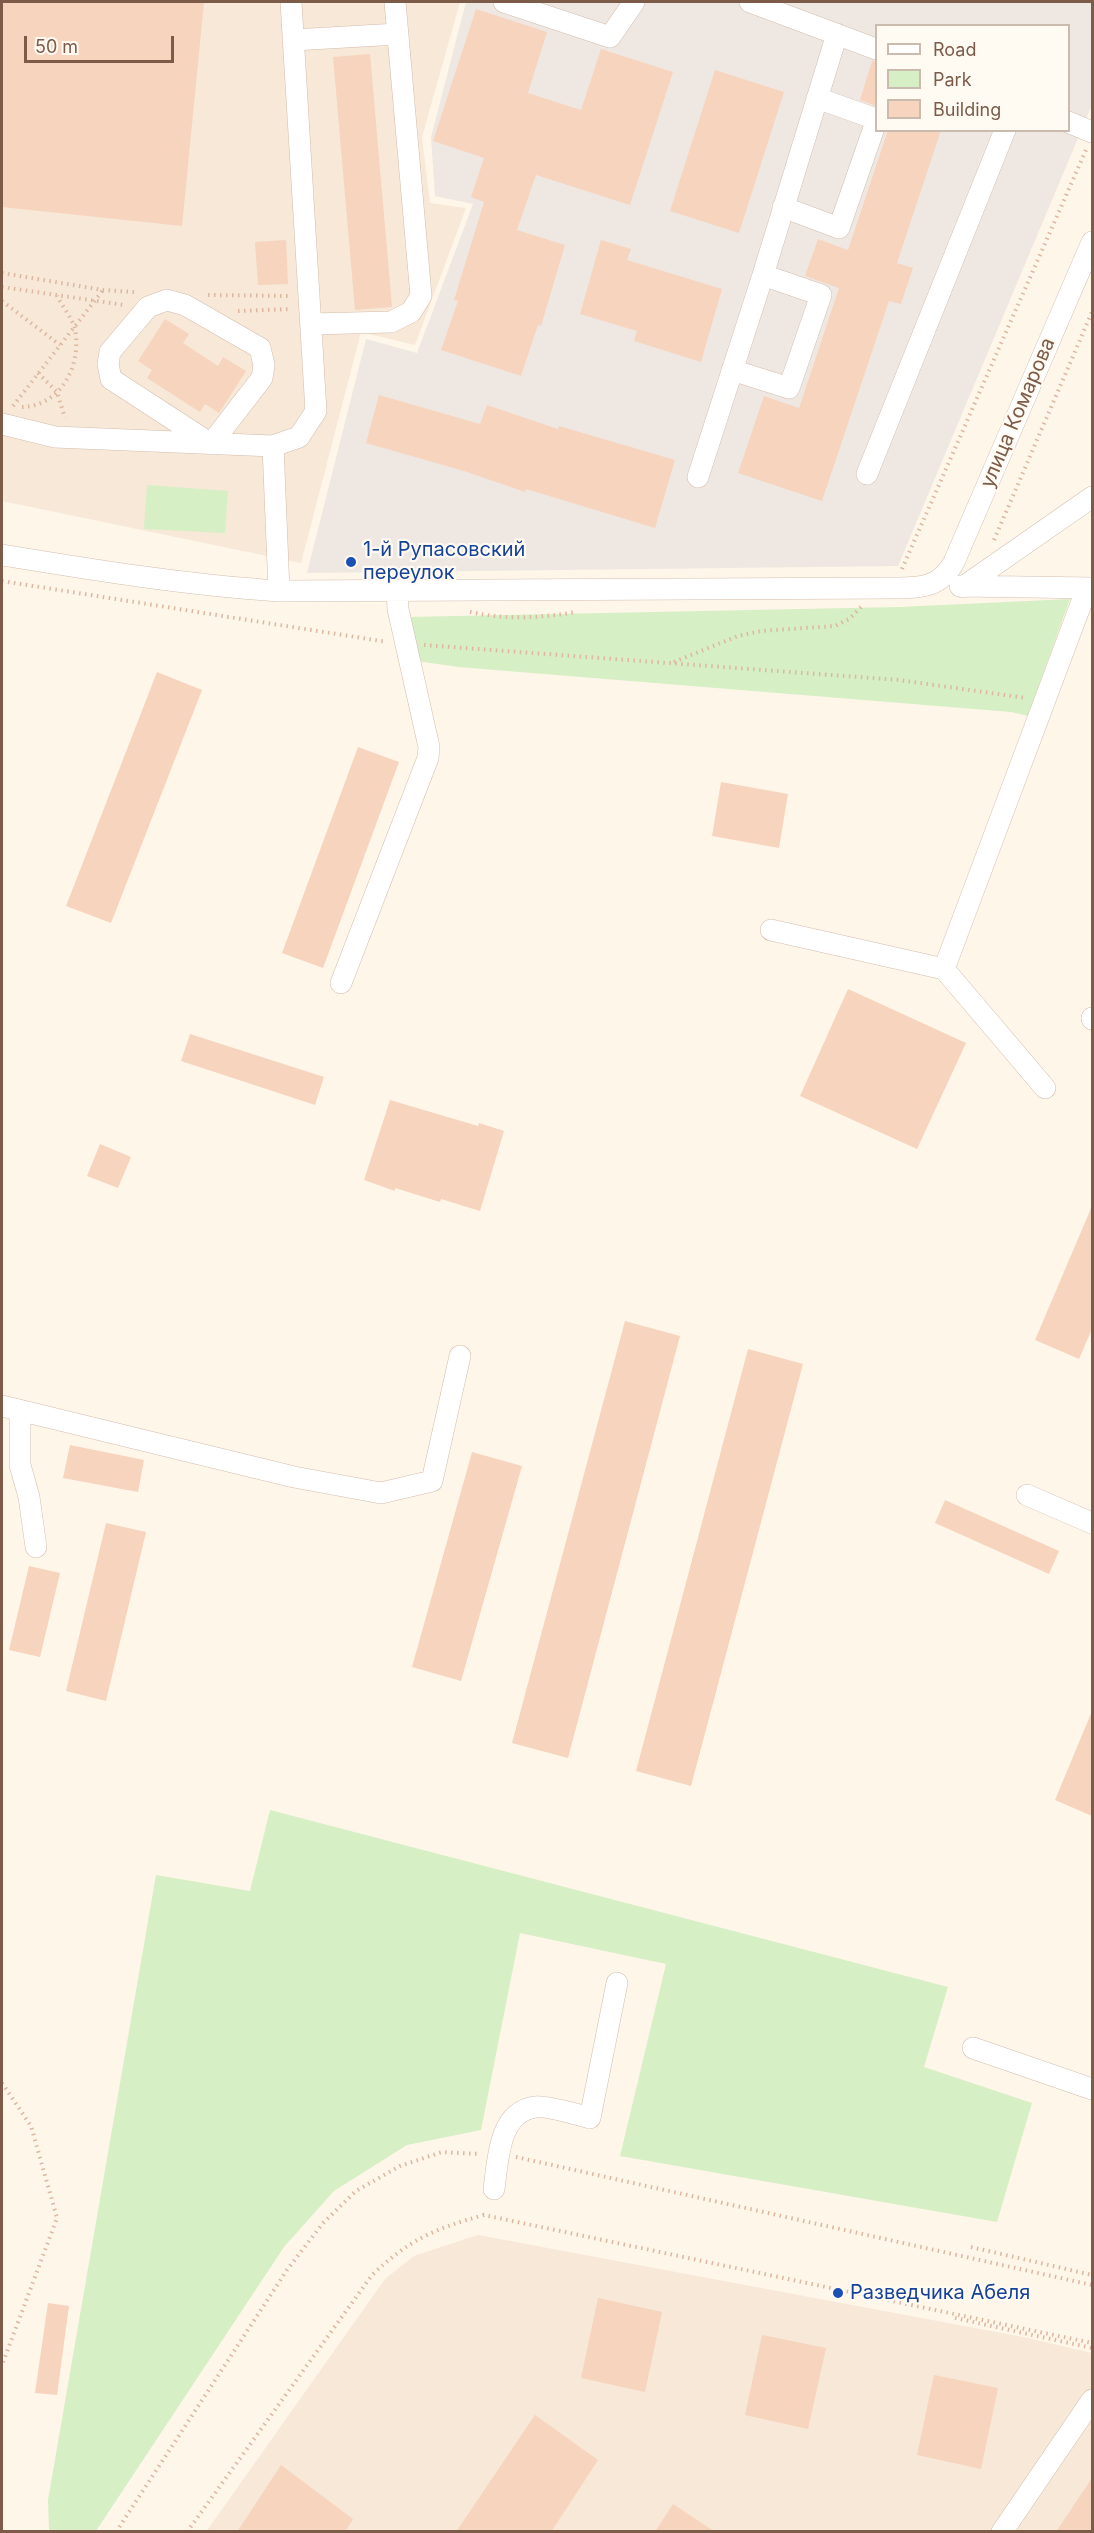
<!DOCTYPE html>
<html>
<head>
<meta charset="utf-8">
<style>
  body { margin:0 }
  #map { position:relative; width:1094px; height:2533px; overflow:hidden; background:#fef6e9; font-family:Inter,sans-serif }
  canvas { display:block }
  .frame { position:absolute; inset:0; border:3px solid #7d5b49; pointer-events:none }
  .legend { position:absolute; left:875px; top:24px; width:195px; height:108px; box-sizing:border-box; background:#fffaf2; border:2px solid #cbbaae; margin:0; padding:8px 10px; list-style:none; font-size:18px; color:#7d5b49 }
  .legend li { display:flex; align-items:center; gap:12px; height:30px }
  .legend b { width:30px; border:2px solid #cbbaae }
  .scale { position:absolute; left:24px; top:36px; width:150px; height:27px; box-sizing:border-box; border:3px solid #7d5b49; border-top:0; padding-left:8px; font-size:18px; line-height:21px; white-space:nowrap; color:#7d5b49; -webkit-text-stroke:4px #fffaf2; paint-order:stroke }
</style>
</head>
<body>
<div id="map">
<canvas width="1094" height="2533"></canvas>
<div class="frame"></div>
<ul class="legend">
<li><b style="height:8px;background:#fff"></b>Road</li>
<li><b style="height:16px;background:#d6efc5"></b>Park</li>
<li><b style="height:16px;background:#f7d4be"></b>Building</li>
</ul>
<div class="scale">50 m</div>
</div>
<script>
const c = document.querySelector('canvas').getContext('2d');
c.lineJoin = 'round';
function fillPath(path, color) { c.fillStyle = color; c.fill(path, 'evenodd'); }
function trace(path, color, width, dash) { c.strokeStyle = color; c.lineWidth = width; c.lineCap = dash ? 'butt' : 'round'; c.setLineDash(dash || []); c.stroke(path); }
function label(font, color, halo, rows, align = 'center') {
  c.font = font + ' Inter,sans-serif'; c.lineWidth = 4.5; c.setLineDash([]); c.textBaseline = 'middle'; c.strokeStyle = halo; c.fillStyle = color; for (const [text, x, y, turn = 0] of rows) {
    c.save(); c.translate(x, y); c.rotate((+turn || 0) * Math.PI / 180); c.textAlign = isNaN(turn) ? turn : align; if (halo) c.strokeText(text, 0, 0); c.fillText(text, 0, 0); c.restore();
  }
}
const residential = new Path2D(`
  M2,2H460L422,137L430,203L466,208L415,345L361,332L301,563L2,501Z
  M478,2235L1023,2337L1092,2353V2531L206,2532L385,2279L414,2256Z`);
const industrial = new Path2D(`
  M466,2H1092V105L898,566L307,573L366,339L417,353L473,204L435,196L431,137ZM876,26H1068V130H876Z`);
const green = new Path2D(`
  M147,485L228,491L225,533L144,529Z
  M1070,599L1028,716L1011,712L458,667L417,661L407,617L899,607Z
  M270,1810L948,1987L924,2067L1032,2103L997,2222L620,2156L666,1964L520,1933L481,2130L407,2145L334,2191L284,2247L96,2531H49L48,2500L156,1875L250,1891Z`);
const building = new Path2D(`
  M2,2H204L182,226L2,207Z
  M476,9L547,32L528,93L581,110L601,49L673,72L630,205L536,175L517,230L565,245L541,326L538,325L521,376L441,350L458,301L454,300L484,202L471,197L484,158L433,141Z
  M370,54L392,307L355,310L333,57Z
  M872,61L876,62V106L860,100Z
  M715,70L784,92L739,233L670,211Z
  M888,130H941L897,263L913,268L901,304L889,301L822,501L738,473L764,396L799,408L839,288L805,276L818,239L848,250Z
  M286,240L288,284L258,285L255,242Z
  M601,240L631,249L627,260L722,289L701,362L634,341L637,331L580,314Z
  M165,319L189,334L183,343L218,366L223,357L246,371L219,413L205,404L200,412L147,378L152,370L138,361Z
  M379,395L480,424L487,405L558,429L559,426L675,460L655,528L526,489L525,492L464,471L366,443Z
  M157,672L202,690L111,923L66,906Z
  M358,747L399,762L323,968L282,953Z
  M721,782L788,794L779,848L712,836Z
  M848,989L966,1043L917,1149L800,1096Z
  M190,1034L324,1077L315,1105L181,1061Z
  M390,1100L478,1126L479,1123L504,1131L480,1211L441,1199L440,1202L395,1188V1191L364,1180Z
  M100,1144L131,1157L118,1188L87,1176Z
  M1092,1206V1329L1079,1359L1035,1340Z
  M625,1321L680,1336L568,1758L512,1743Z
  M748,1349L803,1364L691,1786L636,1771Z
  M70,1445L144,1460L138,1492L63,1478Z
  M472,1452L522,1466L461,1681L412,1667Z
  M945,1500L1059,1551L1049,1574L935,1523Z
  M106,1523L146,1532L106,1701L66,1691Z
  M29,1566L60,1573L40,1657L9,1650Z
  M1092,1711V1816L1055,1800Z
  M598,2298L662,2312L645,2392L581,2378Z
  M48,2303L69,2306L57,2395L35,2393Z
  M762,2335L826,2348L808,2429L745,2415Z
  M934,2375L998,2388L981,2469L917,2455Z
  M535,2415L598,2460L551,2532H456Z
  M281,2465L353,2519L345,2532H237Z
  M1092,2478V2532H1056Z
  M673,2504L715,2532H655Z`);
const path = new Path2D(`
  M2,273L103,290L134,292
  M2,287L124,305
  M208,295L290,296
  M2,301L60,345
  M238,311L291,309
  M38,373L57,392L65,418
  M13,406L103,290
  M22,407C61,406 82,365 75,329C72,318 62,306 57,296
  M994,540L1092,312
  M902,569L1086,150
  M2,581L387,642
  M470,612C506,620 540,618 576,612
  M424,645L899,680L1026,698
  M674,662L738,636L761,631L835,626L849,619L861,607
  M2,2083L31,2126L57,2218L2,2365
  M516,2157L1092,2285
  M971,2247L1092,2275
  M955,2318L1092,2348
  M116,2532L287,2270L323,2223L356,2191L400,2166L442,2152L479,2154
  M187,2532L372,2275C410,2239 434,2229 484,2215L1092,2343`);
const minor = new Path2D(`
  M504,2L610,37L634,2
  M750,2L876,49
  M293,40L398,34
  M817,98L876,119
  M1068,122L1092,132
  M783,207L839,228L876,122
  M167,300L185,305L260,348L264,365L262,378L211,444L111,379L108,364L110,352L148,307Z
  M311,324L391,322L411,312L421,296L395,2
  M732,370L789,388L821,295L763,275
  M2,424L55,437L273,446L299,437L316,411L291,2
  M273,446L279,591
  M867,474L1005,130
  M698,477L763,275L837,34
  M2,555C94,570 185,585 279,591L898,588C923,588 941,586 954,562L1092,242
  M960,586L1092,588
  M963,587L1092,497
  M771,930L944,969
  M341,983L428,758L429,747L398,609L397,592
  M1092,1018V1019
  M1045,1088L944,969L1087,588
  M2,1406L294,1477L381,1493L432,1481L460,1356
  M20,1411V1465L29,1497L36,1547
  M1027,1495L1092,1523
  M973,2048L1092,2089
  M494,2189C498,2162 498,2112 535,2107C544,2105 579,2115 590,2118L617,1983
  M1002,2532L1092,2400`);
const markers = [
  [351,562,6,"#1a4fb4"],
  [838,2293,6,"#1a4fb4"]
];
const streetNames = [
  ["улица Комарова",1018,413,-67]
];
const transitNames = [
  ["1-й Рупасовский",363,550],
  ["переулок",363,573],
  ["Разведчика Абеля",850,2293]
];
fillPath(residential, '#f7e8d7');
fillPath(industrial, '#efe8e2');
fillPath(green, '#d6efc5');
fillPath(building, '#f7d4be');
trace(minor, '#d3bdad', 22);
trace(path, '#ddb7a0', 4, [1.5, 4.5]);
trace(minor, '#fff', 21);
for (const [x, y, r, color] of markers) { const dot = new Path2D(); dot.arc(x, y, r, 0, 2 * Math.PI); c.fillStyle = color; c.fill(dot); trace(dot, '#fffaf2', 2); }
label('20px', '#7d5b49', '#fffaf2', streetNames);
label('20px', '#164399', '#fffaf2', transitNames, 'left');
</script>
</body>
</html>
